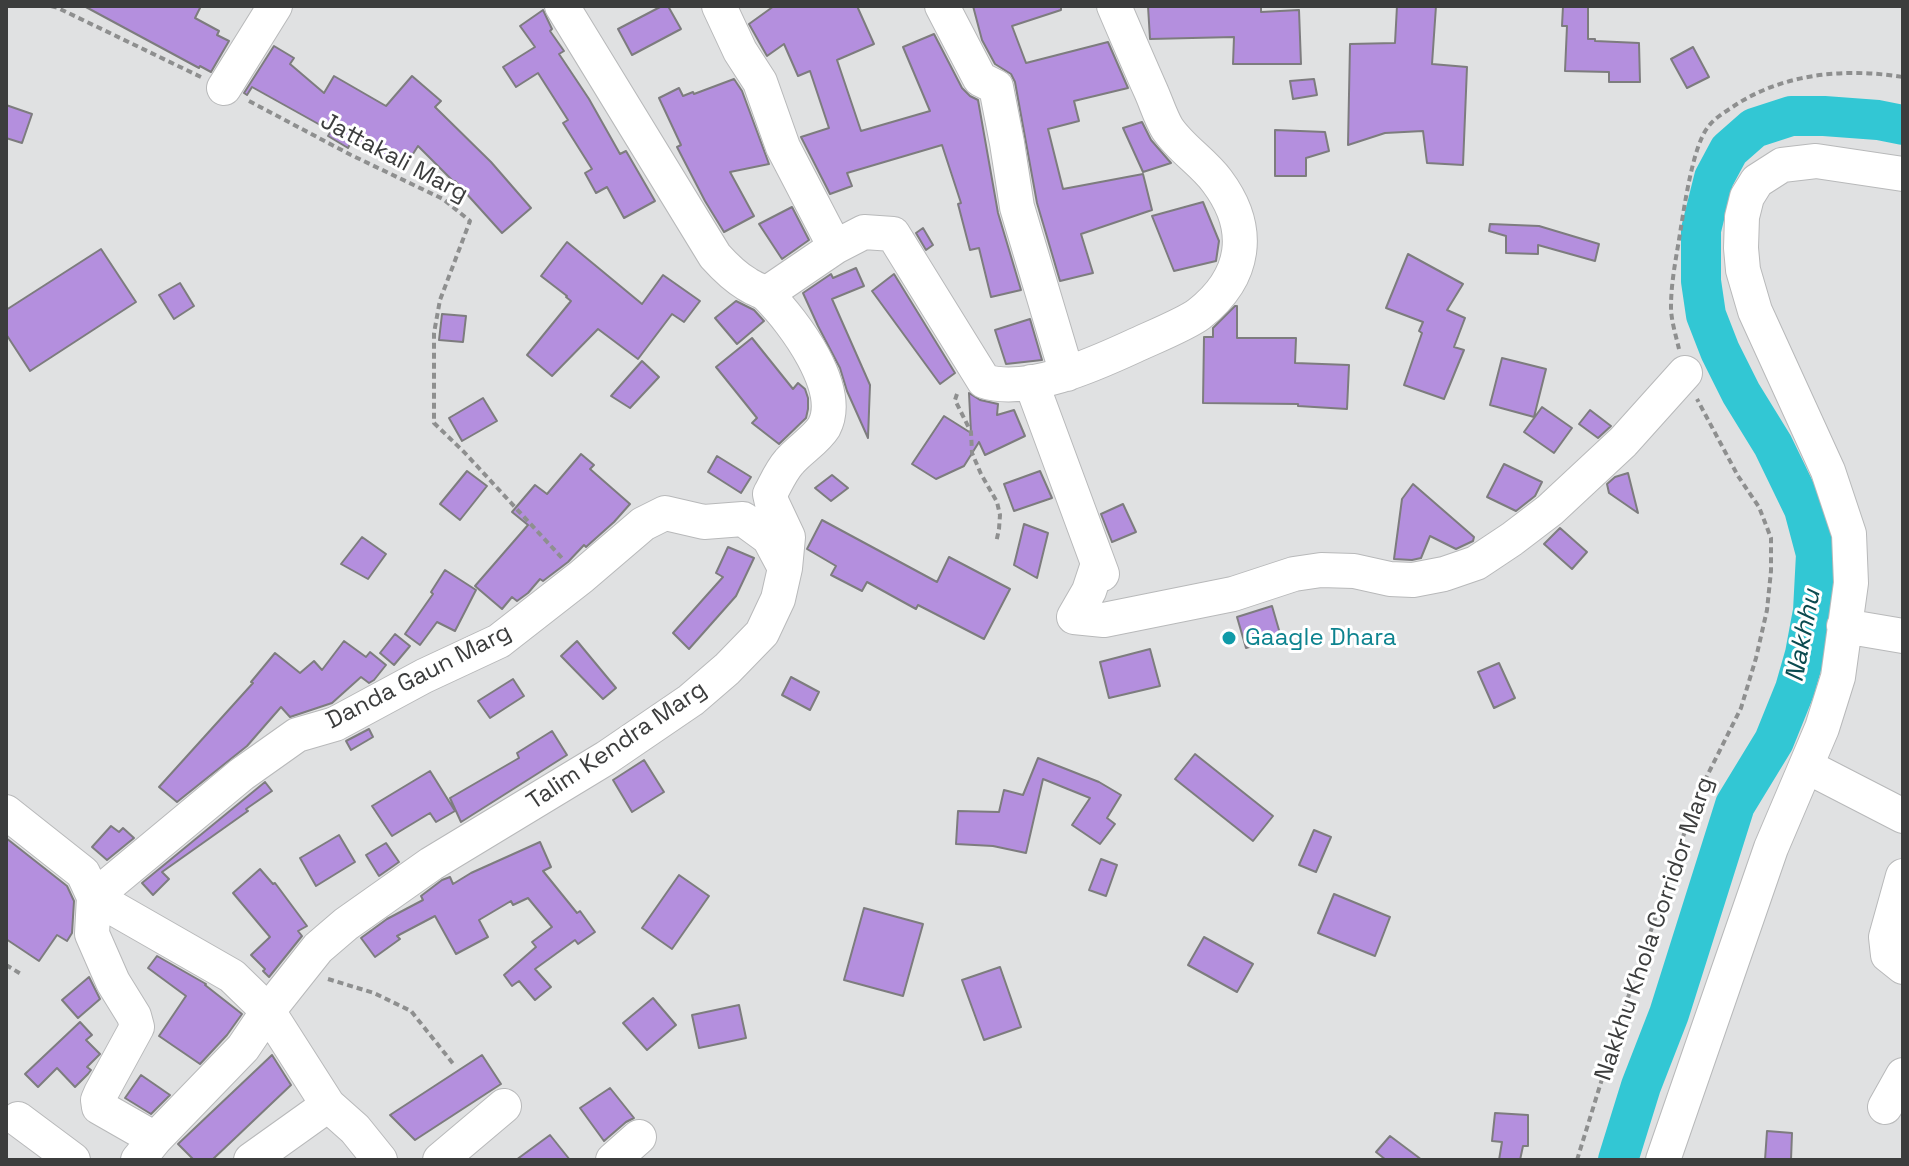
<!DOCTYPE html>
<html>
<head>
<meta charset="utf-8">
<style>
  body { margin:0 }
  #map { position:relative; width:1909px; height:1166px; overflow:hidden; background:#e0e1e2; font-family:"Space Grotesk",sans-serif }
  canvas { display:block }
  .frame { position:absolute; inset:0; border:8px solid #3c3d3d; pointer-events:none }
</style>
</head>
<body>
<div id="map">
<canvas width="1909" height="1166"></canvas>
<div class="frame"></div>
</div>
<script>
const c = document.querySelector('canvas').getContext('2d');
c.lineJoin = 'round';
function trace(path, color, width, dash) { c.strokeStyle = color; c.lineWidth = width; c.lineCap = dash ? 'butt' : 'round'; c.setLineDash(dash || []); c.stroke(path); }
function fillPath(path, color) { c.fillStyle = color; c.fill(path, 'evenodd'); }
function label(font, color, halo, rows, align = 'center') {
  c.font = font + ' "Space Grotesk",sans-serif'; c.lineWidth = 6; c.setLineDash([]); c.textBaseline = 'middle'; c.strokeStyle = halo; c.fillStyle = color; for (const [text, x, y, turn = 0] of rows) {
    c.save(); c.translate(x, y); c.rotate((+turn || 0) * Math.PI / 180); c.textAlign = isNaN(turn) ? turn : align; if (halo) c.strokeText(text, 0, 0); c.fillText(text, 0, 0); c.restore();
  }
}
const river = new Path2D(`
  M1618,1160L1641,1086L1669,1014L1735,805L1774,741L1795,689L1805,654L1813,611L1816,554L1804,509L1773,445L1741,393L1720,351L1706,315L1701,281V230L1714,178L1729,150L1754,128L1791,116H1824L1878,120L1903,125`);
const building = new Path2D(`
  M84,6H201L195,18L219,31L217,35L229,41L211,72L200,66L199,68Z
  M662,6H668L681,29L632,55L618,29Z
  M774,6H857L874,44L837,60L861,131L930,111L903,47L934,34L962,88L970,96L978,100L998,213L1021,290L991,297L979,248L970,250L958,204L961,203L942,145L847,173L852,186L830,194L801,137L829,128L810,71L798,76L784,44L767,56L749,24Z
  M973,6H1061V10L1012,26L1026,63L1108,42L1128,88L1074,101L1079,121L1048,129L1063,189L1143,174L1152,210L1081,234L1093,273L1060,281L1037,203L1015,82L1011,74L995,64L982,40Z
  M1148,6H1261V12L1299,10L1301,64H1233L1234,37L1150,39Z
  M1397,6H1436L1432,64L1467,67L1463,165L1427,163L1423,131L1385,133L1348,145L1350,44L1395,43Z
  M1563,6H1588V39H1595V41L1639,43L1640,82H1609V72L1565,71L1567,26H1562Z
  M543,10L552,29L550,31L564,51L559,54L589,99L620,154L626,151L655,201L624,218L607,187L596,193L585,173L592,169L563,123L568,120L538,73L516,87L503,67L535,47L520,26Z
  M274,46L294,58L290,64L324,93L334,76L386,106L412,76L441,101L435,107L491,162L531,208L502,233L455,181L454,182L418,146L404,168L351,142L348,148L328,136L331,131L252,87L247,95L244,93Z
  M1693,47L1709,77L1687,88L1671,59Z
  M734,79L742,91L769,164L730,172L754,216L724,232L705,201L677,147L681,145L659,98L679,88L683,96L693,92L694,94Z
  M1314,79L1317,95L1293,99L1290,81Z
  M6,105L32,114L22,143L6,138Z
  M1142,122L1151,140L1171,163L1143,172L1123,128Z
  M1275,130L1325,132L1329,151L1306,158V176H1275Z
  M1203,202L1219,241L1216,261L1174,271L1152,216Z
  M792,207L809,240L782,259L759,224Z
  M1490,224L1539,226L1599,244L1595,261L1538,245V254L1506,253V236L1489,231Z
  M923,228L933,245L926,250L916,233Z
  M567,242L642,304L663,275L700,301L684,322L672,314L638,359L598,329L552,376L527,355L571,301L566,297L567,296L541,276Z
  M101,249L136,302L30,371L6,334V310Z
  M1408,254L1463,284L1447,310L1465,318L1454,347L1464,350L1444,399L1404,385L1422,333L1419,331L1423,322L1386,308Z
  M856,268L864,286L832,299L870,385L868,438L847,391L840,368L818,326L803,293L831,274L833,278Z
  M894,274L955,373L940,384L872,291Z
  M180,283L194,306L174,319L159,295Z
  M736,301L754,310L764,321L737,344L715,318Z
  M1235,306H1237V338H1296L1295,363L1349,365L1347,409L1298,406V404L1203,403L1204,337H1213V328Z
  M442,314L466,316L463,342L439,340Z
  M1030,319L1042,360L1006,364L995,330Z
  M752,338L793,389L798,383L805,389L808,398V409L806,418L779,444L752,423L757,418L716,367Z
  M1502,358L1546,369L1534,417L1490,405Z
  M642,361L659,377L630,408L611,396Z
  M969,393L980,400L998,404L997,415L1014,410L1025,436L985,455L979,442L964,466L936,479L912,464L944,416L971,433Z
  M483,398L497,421L462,441L449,418Z
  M1542,407L1572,428L1554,453L1524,432Z
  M1590,410L1611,426L1598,438L1579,424Z
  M581,454L594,465L590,469L630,504L614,522L586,547L584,545L568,562L543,581L540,579L528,593L517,601L512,597L502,609L475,586L528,525L512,512L535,485L547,494Z
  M717,456L751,477L741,493L708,472Z
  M1504,464L1542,482L1535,496L1516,511L1487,497Z
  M467,471L487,486L460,520L440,504Z
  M1040,471L1052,498L1014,511L1004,484Z
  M1628,473L1638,513L1609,493L1607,484L1615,477Z
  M832,475L848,488L831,501L815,488Z
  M1413,484L1474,537L1473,541L1456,549L1430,536L1421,558L1412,560L1394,559L1402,499Z
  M1123,504L1136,532L1112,542L1101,514Z
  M822,520L937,582L949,557L1010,589L984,639L918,605L916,609L867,582L862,591L831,575L836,566L807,549Z
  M1024,524L1048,533L1037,578L1014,565Z
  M1560,528L1587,552L1572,569L1544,544Z
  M362,537L386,554L368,579L341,564Z
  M728,547L754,558L736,596L689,649L673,633L723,577L716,573Z
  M445,570L476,590L455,631L437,622L420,645L405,634L433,594L431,592Z
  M1272,606L1281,637L1246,648L1237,617Z
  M395,634L410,646L394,665L380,653Z
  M344,641L366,657L370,652L386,665L374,680L369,683L361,677L332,703L290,717L281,707L247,746L177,802L159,787L253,683L251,682L275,653L300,673L314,661L322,670Z
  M577,641L616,688L603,699L561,656Z
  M1150,649L1160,686L1109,698L1100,662Z
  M1499,663L1515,698L1494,708L1478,672Z
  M791,677L819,692L810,710L782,695Z
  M513,679L524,696L490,718L478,701Z
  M369,729L373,737L351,750L346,741Z
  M552,731L567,755L461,822L450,798L519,758L517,753Z
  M1195,754L1273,816L1253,841L1175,779Z
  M1038,758L1099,782L1121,795L1107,818L1115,824L1100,844L1072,825L1090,798L1043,779L1026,853L993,846L956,844L958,811L999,812L1004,790L1023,795Z
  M644,760L664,792L632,812L613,780Z
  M430,771L455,811L436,822L430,813L392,836L372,806Z
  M265,782L272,791L246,809L248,811L162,872L169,879L153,895L142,883Z
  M111,826L119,832L123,828L134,838L107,860L92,847Z
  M1314,830L1331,837L1316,872L1299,865Z
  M339,835L355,862L316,886L300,858Z
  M6,838L67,886L74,901L72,933L67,941L57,935L39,961L6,939Z
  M540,842L551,867L543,871L577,913L580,911L595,932L578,944L575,940L535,969L551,987L535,1000L519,981L512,986L504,975L536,947L532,942L552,927L528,898L513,905L511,901L479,920L488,937L456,954L435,916L397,936L400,939L375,957L361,938L387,919L423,900L421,896L442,880L450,877L453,884L471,873Z
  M386,843L399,862L379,876L366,855Z
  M1101,859L1117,865L1106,896L1089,890Z
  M260,869L273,884L275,883L307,926L298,931L302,936L269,977L263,971L265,969L251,955L270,937L233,893Z
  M679,875L709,896L672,949L642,928Z
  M1334,894L1390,917L1375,956L1318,933Z
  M864,908L923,924L903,996L844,980Z
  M1204,937L1253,964L1237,992L1188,965Z
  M157,956L206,984L205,985L242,1014L227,1035L200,1064L159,1036L186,996L148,968Z
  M1000,967L1021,1027L984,1040L962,980Z
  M89,977L100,999L78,1018L62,1000Z
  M653,998L676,1025L647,1050L623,1023Z
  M739,1005L746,1038L699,1048L692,1015Z
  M80,1022L92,1035L86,1040L100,1054L87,1067L91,1070L88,1074L75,1087L57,1068L38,1087L25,1074Z
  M272,1055L291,1085L212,1160H194L178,1144Z
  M482,1055L501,1084L415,1140L390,1115Z
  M141,1075L170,1095L151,1114L125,1098Z
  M610,1088L634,1118L626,1122L604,1141L580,1108Z
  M1495,1113L1528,1115V1146H1523L1520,1160H1499L1502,1142L1492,1141Z
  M1767,1131L1792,1133L1791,1160H1765Z
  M550,1135L570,1160H516Z
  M1390,1136L1422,1160H1386L1376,1152Z`);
const path = new Path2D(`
  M51,6L58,8L201,77
  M249,101L351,155L443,199L470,221L440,300L434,333V423L464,452L562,558
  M1679,349C1676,336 1671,320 1671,307C1671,280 1677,254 1681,227C1685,203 1693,146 1708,127C1715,117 1727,111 1737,104C1786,73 1846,68 1903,77
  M957,394L955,400L971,432L972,453L981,474L997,502L1000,515L999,529L996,543
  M6,965L21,974
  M328,979L374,993L411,1011L455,1066
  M1577,1160L1619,1024L1697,796L1741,708L1756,658L1767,610L1771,571V538L1759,507L1738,476L1697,399`);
const minor = new Path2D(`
  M719,6L740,51L760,82L783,147L835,247
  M942,6L980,79L996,87L1007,143L1017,207L1067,374
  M224,88L275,6
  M766,294L835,247L864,232L893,234L984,381C1027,395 1095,364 1134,346C1151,338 1186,324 1199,314C1246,277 1253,229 1217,181C1203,162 1180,148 1167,128C1160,116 1156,102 1150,89C1138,62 1126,34 1114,6
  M1031,382L1102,574
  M1098,564L1089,591L1074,617L1104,620L1233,594L1294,574L1321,570L1354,571L1390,579L1413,580L1444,574L1476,563L1512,539L1550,510L1623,442L1685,373
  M1844,626L1903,636
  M1806,766L1903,816
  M6,812L83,873L94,897L92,934L113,982L134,1016L137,1027L101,1093L98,1100L99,1107L155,1139
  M1903,876L1886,937L1888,955L1903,967
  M1885,1107L1903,1075
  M18,1119L73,1160
  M138,1160L155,1139L243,1048L268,1011L318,948L346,924L431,864L606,758L691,700L727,669L762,633L778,599L785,568L788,537L772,503L770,494C776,483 781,471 789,462C799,450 816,440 824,427C844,389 794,322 768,296C763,291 754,289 747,284C735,277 724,266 715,256L562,6
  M251,1160L328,1105
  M380,1160L355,1129L328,1105L268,1011L232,976L94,897L242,774L297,735L335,724L424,676L499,641L581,577L643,524L665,513L704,522L743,519L769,538L785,568
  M440,1160L504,1106
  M613,1160L639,1137
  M1663,1160L1771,848L1822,728L1838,677L1851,583L1849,534L1828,471L1755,311L1743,270L1741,248L1742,217L1747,197L1757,181L1782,165L1816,161L1903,174`);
const markers = [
  [1229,638,8,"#0f9aa8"]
];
const streetNames = [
  ["Jattakali Marg",394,158,28],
  ["Danda Gaun Marg",419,677,-27],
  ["Talim Kendra Marg",617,746,-34],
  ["Nakkhu Khola Corridor Marg",1655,929,-71]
];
const cultureNames = [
  ["Gaagle Dhara",1245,638]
];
const waterNames = [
  ["Nakhhu",1804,636,-79]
];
trace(river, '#32c7d4', 40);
fillPath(building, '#b48fde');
trace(building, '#7d7c7e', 2);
trace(minor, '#b8b9ba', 36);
trace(path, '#8e8f8f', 4, [6, 4]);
trace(minor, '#fff', 34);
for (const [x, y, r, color] of markers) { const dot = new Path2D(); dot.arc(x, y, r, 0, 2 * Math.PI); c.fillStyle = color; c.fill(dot); trace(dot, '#fff', 3); }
label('24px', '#3c3d3d', '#fff', streetNames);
label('24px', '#0d838f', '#fff', cultureNames, 'left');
label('italic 26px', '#0a4a4f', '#fff', waterNames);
</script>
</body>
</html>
